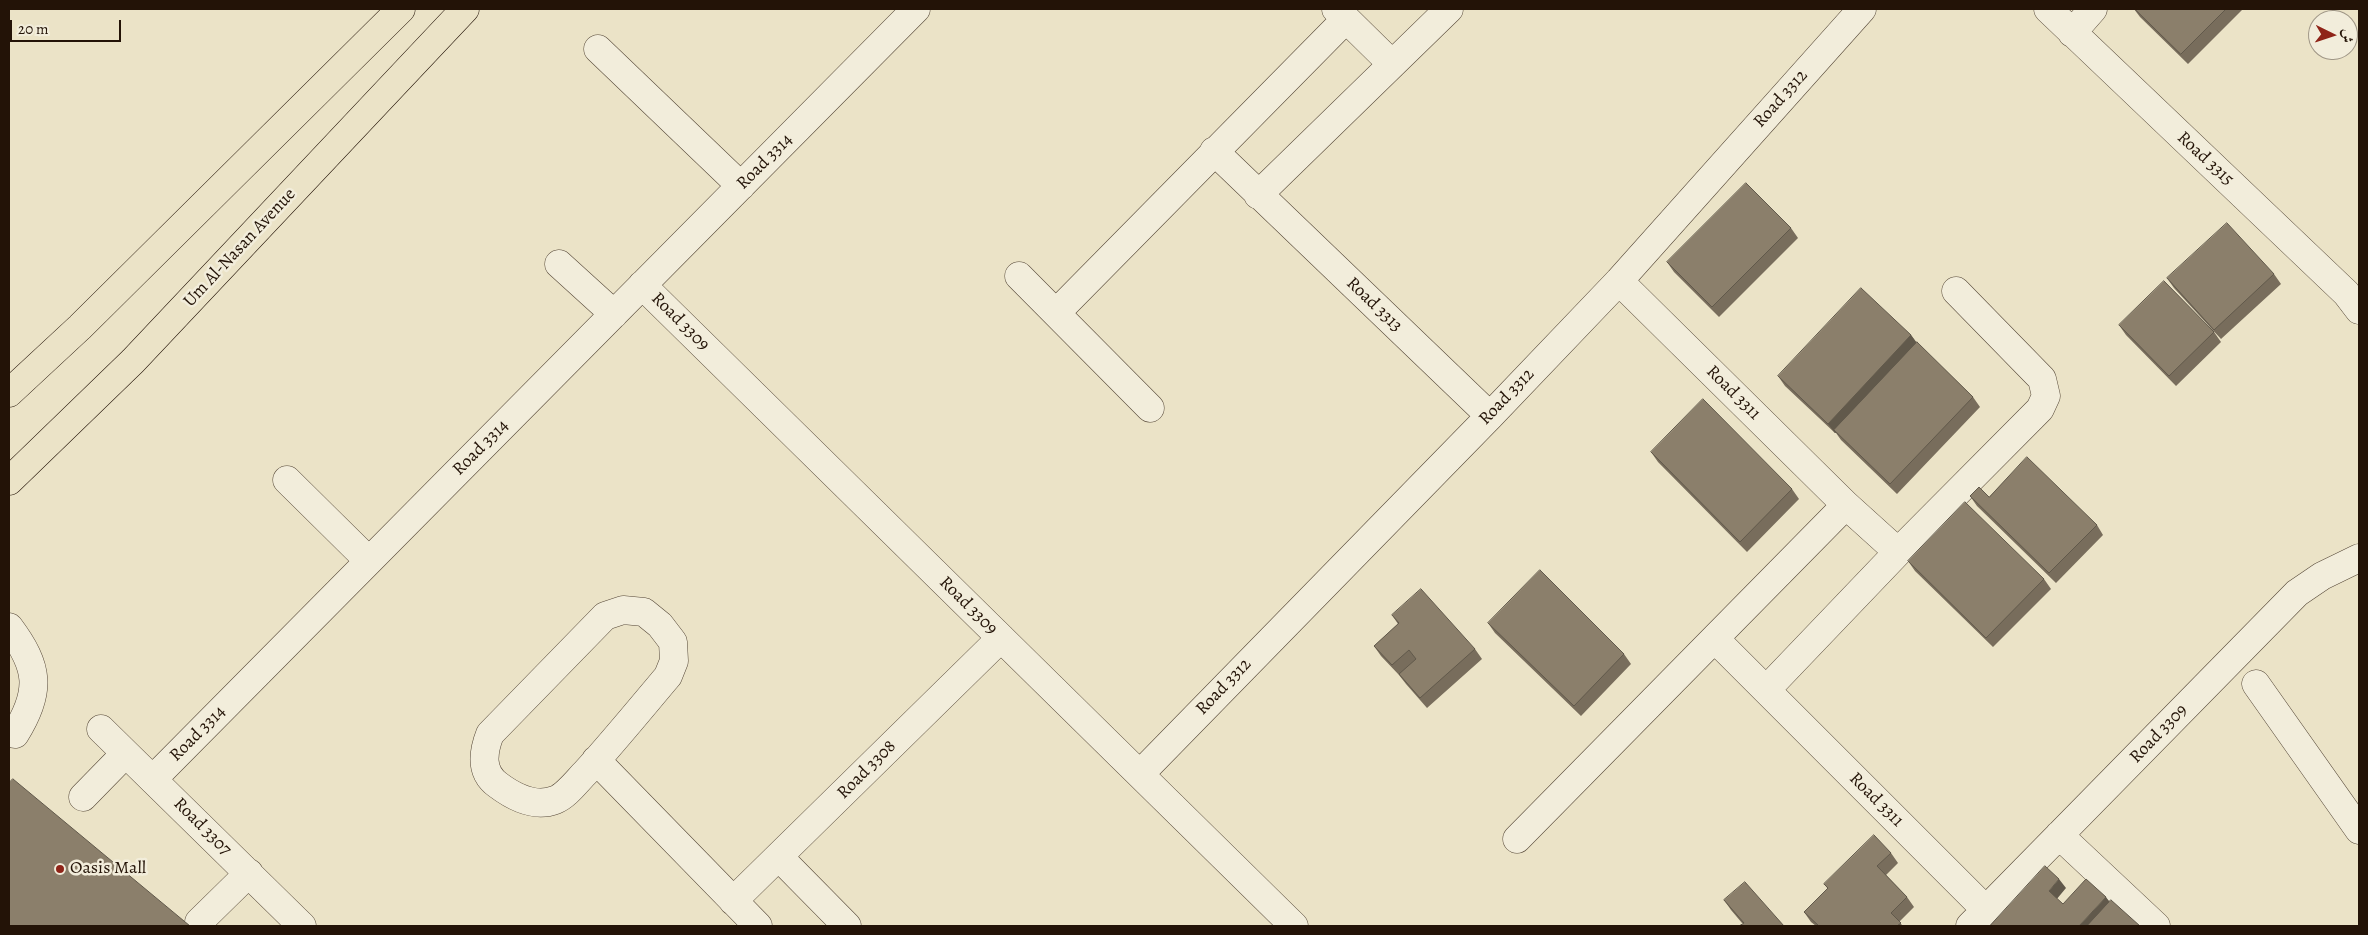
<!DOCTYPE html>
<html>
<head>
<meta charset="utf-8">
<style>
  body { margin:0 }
  #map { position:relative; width:2368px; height:935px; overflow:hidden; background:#ebe3c7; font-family:Alegreya,Amiri,serif }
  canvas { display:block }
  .frame { position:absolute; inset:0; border:10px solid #231307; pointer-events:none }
  .north { position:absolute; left:2308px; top:10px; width:50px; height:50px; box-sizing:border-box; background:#f2eddb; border:1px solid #9f9686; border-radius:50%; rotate:94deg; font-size:14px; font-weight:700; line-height:20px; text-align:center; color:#231307 }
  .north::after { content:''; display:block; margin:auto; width:18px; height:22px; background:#8f2418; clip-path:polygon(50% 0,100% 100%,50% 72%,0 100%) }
  .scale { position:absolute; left:10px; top:20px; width:111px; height:22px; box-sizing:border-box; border:2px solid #231307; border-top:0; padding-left:6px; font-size:15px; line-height:18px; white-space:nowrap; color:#231307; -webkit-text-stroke:4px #f2eddb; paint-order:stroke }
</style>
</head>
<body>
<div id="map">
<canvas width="2368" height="935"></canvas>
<div class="frame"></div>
<div class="north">ش</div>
<div class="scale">20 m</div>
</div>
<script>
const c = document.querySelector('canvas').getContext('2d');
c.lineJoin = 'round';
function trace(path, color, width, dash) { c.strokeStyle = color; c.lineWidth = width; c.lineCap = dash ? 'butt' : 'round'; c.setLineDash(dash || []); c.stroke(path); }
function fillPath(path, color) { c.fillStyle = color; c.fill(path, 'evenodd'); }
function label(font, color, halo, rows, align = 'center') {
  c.font = font + ' Alegreya,serif'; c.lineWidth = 5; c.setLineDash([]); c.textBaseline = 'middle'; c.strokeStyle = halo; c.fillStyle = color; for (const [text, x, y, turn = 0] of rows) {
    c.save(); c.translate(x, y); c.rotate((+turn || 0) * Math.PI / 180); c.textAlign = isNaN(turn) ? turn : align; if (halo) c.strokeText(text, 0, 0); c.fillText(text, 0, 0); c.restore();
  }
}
const minor = new Path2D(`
  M1336,9L1392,64
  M2048,9L2346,293L2359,310
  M2072,33L2093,9
  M598,49L741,186
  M1214,151L1490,416
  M1258,195L1449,9
  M559,264L614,314
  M1019,276L1150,408
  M1619,281L1846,505L1898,552
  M642,285L1294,926
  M1056,313L1346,19
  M287,480L369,561
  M623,610L644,612L660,625L673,642L674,661L668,676C641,708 614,741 586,772C577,781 566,796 555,800C534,808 514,797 498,785C480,772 483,752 490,734L605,616Z
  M9,627C39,667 42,691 15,734
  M1715,639L1986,910
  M2256,684L2359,830
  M1766,690L1898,552L2040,409L2046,396L2042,379L1956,291
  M101,729L302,926
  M596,760L758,926
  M1140,774L1490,416L1619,281L1862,9
  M153,779L916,9
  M83,797L125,754
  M2059,835L2156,926
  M1517,839L1846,505
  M779,857L847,926
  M733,901L1001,638
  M199,922L249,873
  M1970,926L2297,593L2322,576L2359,558`);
const major = new Path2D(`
  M9,393L80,327L401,9
  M9,481L133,361L465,9`);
const wall = new Path2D(`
  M2134,9H2243L2188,64L2140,17Z
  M1791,228L1798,238L1719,317L1674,272L1667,262Z
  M2274,274L2281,284L2221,339L2174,288L2167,278Z
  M2119,325L2214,332L2221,342L2176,386L2126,335Z
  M1911,335L1917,343L1973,397L1980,407L1897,494L1841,440L1836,433H1835L1785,386L1778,376Z
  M1651,452L1792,489L1799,499L1747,552L1658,462Z
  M1970,496L1989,497L2097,525L2103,535L2056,583L1977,506Z
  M1908,561L2044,579L2051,589L1993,647L1915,571Z
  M1392,615L1475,649L1482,659L1427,708L1406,684L1399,675L1381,656L1374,646L1398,624Z
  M1488,623L1624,654L1631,664L1581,716L1495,633Z
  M1891,853L1898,863L1886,875L1907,897L1914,907L1899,922L1903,926H1816L1811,922L1804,912L1828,889L1824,884Z
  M1724,900L1784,926L1742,923L1731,910Z`);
const shadedWall = new Path2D(`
  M1911,335L1918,345L1834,430L1836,433H1835L1828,424Z
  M2059,879L2066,888L2056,900L2049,891Z
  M2106,897L2113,907L2095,926H2079Z`);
const building = new Path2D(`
  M2135,9H2226L2181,54Z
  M1746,183L1791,228L1712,307L1667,262Z
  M2227,223L2274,274L2214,330L2167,278Z
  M2164,281L2214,332L2169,376L2119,325Z
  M1861,288L1911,335L1828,424L1778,376Z
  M1917,342L1973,397L1890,484L1834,430Z
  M1703,399L1792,489L1740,542L1651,452Z
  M2027,457L2097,525L2049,573L1970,496L1979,487L1989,497Z
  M1965,502L2044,579L1986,638L1908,561Z
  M1540,570L1624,654L1574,706L1488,623Z
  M1421,589L1475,649L1420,698L1399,674L1416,659L1409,650L1392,665L1374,646L1399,623L1392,615Z
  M13,779L190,926H9V783Z
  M1874,835L1891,853L1877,866L1907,897L1891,913L1901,923L1897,926H1819L1804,912L1828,888L1824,884Z
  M2045,866L2059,879L2049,891L2063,904L2086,879L2106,897L2079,926H1990Z
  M1745,882L1784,926H1739L1744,923L1724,900Z
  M2111,900L2140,926H2087Z`);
const markers = [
  [60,869,5,"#8f2418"]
];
const streetNames = [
  ["Road 3312",1781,99,-48],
  ["Road 3315",2205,159,43],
  ["Road 3314",765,162,-45],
  ["Um Al-Nasan Avenue",240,248,-47],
  ["Road 3313",1374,305,44],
  ["Road 3309",680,322,45],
  ["Road 3311",1733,393,45],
  ["Road 3312",1507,397,-46],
  ["Road 3314",481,448,-45],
  ["Road 3309",968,606,45],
  ["Road 3312",1224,687,-46],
  ["Road 3314",198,734,-45],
  ["Road 3309",2159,734,-46],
  ["Road 3308",867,770,-45],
  ["Road 3311",1876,800,45],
  ["Road 3307",202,827,45]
];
const poiNames = [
  ["Oasis Mall",70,869]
];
trace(minor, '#554737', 29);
trace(major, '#231307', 29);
trace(minor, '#f2eddb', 28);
trace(major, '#ebe3c7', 28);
fillPath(wall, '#786d5c');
fillPath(shadedWall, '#61594b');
fillPath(building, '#8b7f6b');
trace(building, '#61594b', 1);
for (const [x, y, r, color] of markers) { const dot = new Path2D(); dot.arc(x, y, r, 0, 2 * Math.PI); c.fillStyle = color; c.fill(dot); trace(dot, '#f2eddb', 2); }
label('18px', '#231307', '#f2eddb', streetNames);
label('18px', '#231307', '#f2eddb', poiNames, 'left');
</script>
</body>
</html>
